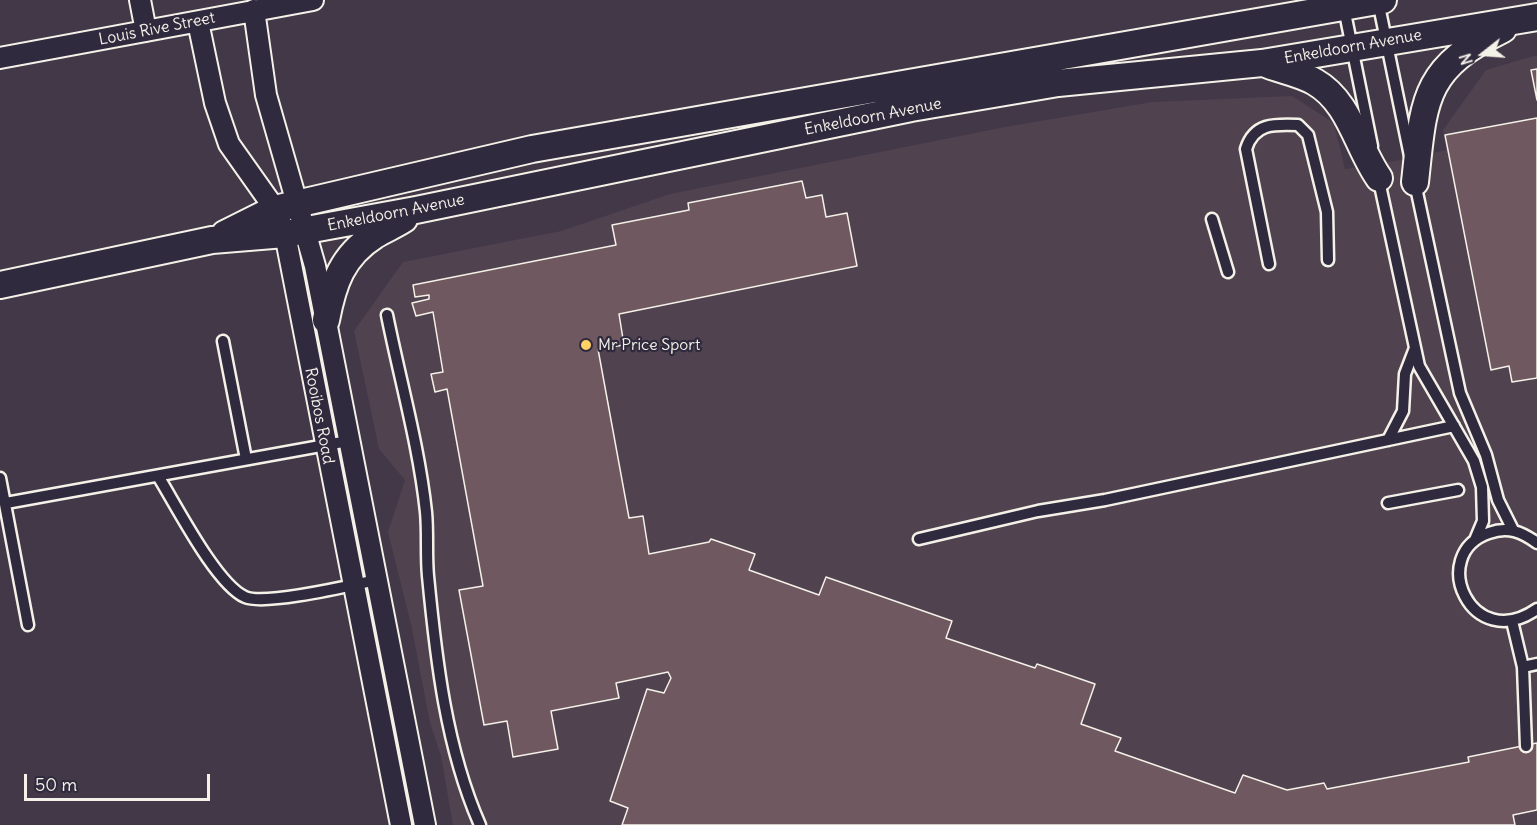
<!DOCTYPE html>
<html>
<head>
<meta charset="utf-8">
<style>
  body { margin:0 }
  #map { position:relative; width:1537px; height:825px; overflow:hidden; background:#423847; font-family:Delius,sans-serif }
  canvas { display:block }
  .north { position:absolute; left:1453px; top:24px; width:60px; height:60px; -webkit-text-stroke:4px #2f2a3d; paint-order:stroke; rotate:253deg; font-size:16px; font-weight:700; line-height:24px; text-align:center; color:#f4f1e8 }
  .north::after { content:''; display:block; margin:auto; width:21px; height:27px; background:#f4f1e8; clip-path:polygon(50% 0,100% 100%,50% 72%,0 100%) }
  .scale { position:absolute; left:24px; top:774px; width:186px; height:27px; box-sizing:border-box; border:3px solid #f4f1e8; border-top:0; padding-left:8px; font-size:18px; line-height:21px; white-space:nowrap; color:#f4f1e8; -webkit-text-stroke:4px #2f2a3d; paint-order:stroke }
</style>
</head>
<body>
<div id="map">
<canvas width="1537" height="825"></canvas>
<div class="north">N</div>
<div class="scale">50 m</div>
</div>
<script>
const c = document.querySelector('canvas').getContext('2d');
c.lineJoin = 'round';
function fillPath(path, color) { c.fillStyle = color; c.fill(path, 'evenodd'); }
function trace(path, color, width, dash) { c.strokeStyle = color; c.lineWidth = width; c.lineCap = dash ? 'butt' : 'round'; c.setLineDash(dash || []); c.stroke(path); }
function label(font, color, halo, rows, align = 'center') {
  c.font = font + ' Delius,sans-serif'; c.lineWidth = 4.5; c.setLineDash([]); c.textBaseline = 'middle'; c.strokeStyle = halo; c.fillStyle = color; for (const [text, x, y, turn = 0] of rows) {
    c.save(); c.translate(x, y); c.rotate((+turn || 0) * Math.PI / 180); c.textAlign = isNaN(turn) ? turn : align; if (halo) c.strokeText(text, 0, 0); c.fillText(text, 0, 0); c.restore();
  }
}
const built = new Path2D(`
  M1537,55V825H453L441,756L430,723L411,624L388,532L405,480L379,449L354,331L403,262L561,231L670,194L1005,127L1152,102L1292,96L1334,123L1345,169L1395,161L1446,150L1443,130L1486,70Z`);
const building = new Path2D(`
  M1537,69V100L1531,70Z
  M1537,118V378L1512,382L1509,366L1491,370L1445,135Z
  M802,181L806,198L822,195L826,217L847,213L857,266L619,314L624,345L598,349L629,518L643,516L649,554L709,542L711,539L755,554L749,570L819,595L826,577L952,621L946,638L1035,668L1037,664L1095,684L1081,724L1121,738L1115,751L1235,793L1243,775L1287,790L1324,783L1327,789L1469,762L1468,757L1537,743V810L1513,815L1515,825H622L628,808L610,801L647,689L664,693L671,678L668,672L616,683L619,698L551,711L558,749L513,757L507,721L484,725L459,590L483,586L447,389L435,392L431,374L443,372L433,312L416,316L412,303L429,299V295L415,297L413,285L616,245L612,225L689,210L688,203Z`);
const service = new Path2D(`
  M1378,1L1410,156
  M1344,8L1372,146
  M1378,176L1419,366L1474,461L1482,487L1483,521L1475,540
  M1415,183L1460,393L1486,455L1498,500L1513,530
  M1212,219L1228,272
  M1269,264L1246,149C1254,123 1274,124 1298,125L1308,135L1327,212L1328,260
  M387,315C400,380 419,446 426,512C428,533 426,555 428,576C436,659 446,748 480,825
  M223,341L246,459
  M1388,440L1403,411L1405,374L1415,348
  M158,476C176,505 216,584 245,597C265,606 352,585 376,580
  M0,478L28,625
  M6,503L348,441
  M1388,503L1458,490
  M919,539L1038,511L1105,500L1454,426
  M1537,543C1522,532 1508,526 1489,533C1427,554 1471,655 1537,609
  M1512,621L1523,667L1526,746
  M1523,667L1537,664`);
const minor = new Path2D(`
  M140,0L146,31
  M254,10L266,95L315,266L425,825
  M198,22L215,103L229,144L275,209L285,234L401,825
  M0,58L313,0`);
const tertiary = new Path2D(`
  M1263,63C1280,70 1300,73 1315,82C1350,102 1357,147 1379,178
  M1415,182C1424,100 1422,69 1503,29
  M225,234L275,209L532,149L1383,0
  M0,285L212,240L285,234L416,210L911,108L1058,83L1262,63L1537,17
  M326,320C333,283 342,256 375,235C385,229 395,225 404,219`);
const markers = [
  [586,345,6,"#ffd166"]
];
const streetNames = [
  ["Louis Rive Street",157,29,-11],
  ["Enkeldoorn Avenue",1353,47,-10],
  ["Enkeldoorn Avenue",873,117,-11],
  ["Enkeldoorn Avenue",396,213,-11],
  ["Rooibos Road",319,416,79]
];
const poiNames = [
  ["Mr Price Sport",598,345]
];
fillPath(built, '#50424e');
fillPath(building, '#6f585f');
trace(building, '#f4f1e8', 1.5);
trace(service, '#f4f1e8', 15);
trace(minor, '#f4f1e8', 24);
trace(tertiary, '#f4f1e8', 30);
trace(service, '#2f2a3d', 10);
trace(minor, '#2f2a3d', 20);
trace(tertiary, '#2f2a3d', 26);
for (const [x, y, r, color] of markers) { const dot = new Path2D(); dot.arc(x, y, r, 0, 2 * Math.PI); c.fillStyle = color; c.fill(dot); trace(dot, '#2f2a3d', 2); }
label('16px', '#f4f1e8', '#2f2a3d', streetNames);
label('16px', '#f4f1e8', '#2f2a3d', poiNames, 'left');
</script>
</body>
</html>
